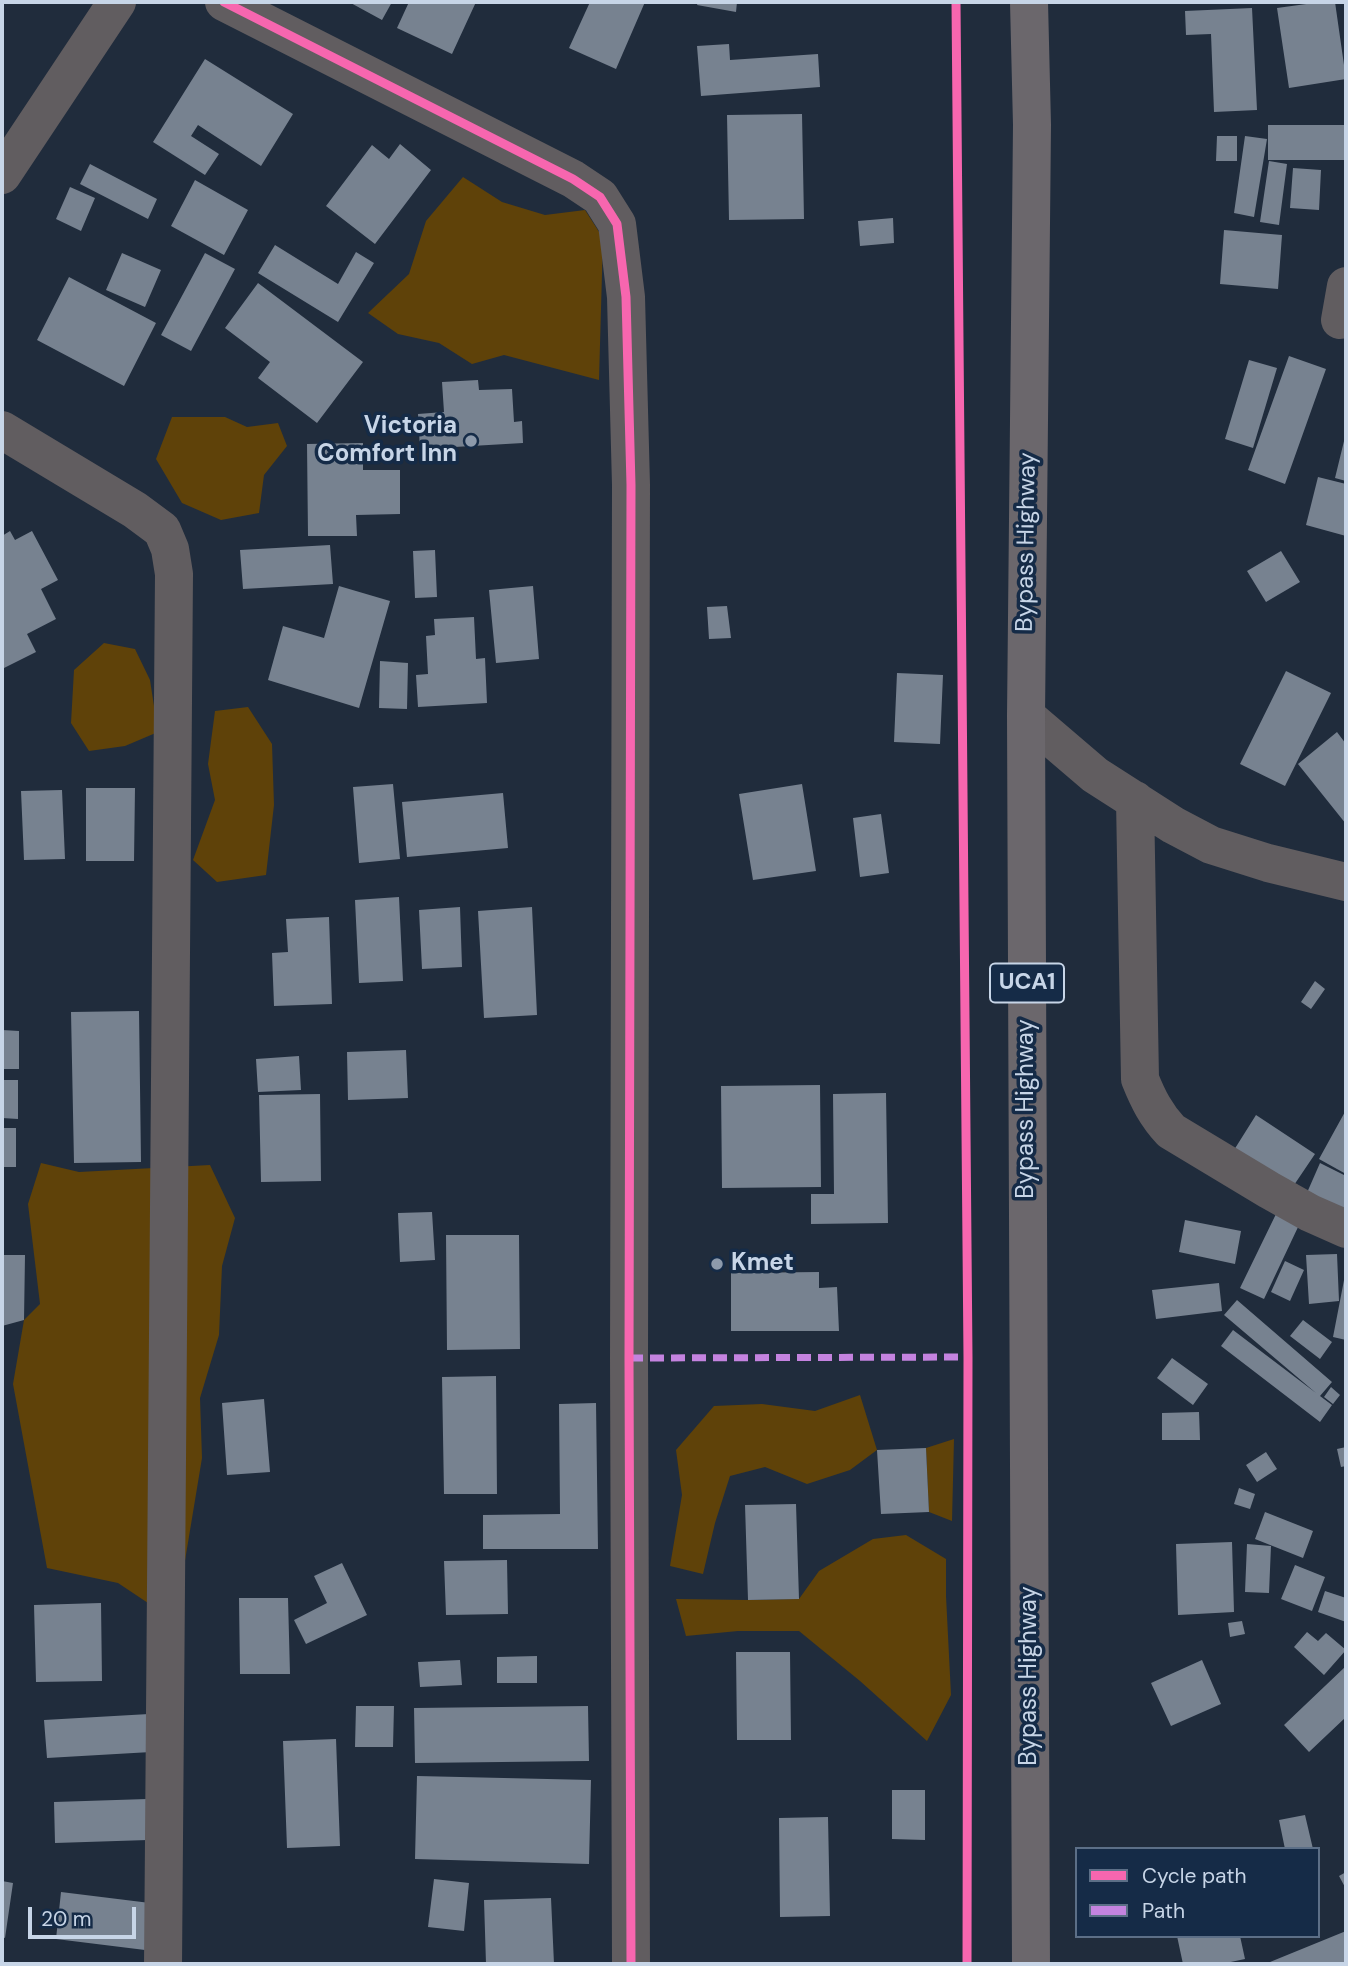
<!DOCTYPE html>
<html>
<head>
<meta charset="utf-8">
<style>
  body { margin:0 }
  #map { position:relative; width:1348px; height:1966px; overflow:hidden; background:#202c3c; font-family:"DM Sans",sans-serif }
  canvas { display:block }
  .frame { position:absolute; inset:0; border:4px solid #c7d5e7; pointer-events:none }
  .legend { position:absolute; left:1075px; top:1847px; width:245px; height:91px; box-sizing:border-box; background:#152b47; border:2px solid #5c6f87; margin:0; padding:9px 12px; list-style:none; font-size:21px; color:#c7d5e7 }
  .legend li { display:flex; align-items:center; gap:14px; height:35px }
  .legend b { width:35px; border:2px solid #5c6f87 }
  .scale { position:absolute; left:28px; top:1907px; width:108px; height:32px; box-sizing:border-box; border:4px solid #c7d5e7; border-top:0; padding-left:9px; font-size:21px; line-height:24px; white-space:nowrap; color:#c7d5e7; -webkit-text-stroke:5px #152b47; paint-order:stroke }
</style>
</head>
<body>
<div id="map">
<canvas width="1348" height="1966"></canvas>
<div class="frame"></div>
<ul class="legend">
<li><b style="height:9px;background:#f766af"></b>Cycle path</li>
<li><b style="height:9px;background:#c483df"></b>Path</li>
</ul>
<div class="scale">20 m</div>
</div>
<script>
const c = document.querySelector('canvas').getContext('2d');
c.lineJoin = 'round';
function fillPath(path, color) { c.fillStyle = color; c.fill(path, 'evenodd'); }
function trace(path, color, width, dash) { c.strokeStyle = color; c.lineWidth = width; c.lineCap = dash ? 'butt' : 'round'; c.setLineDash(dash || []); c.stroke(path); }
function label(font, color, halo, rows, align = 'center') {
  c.font = font + ' "DM Sans",sans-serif'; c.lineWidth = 7; c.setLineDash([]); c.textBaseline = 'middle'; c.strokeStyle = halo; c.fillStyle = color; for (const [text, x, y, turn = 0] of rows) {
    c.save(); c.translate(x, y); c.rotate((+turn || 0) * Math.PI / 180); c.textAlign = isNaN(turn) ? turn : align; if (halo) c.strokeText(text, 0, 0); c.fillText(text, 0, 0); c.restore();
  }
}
const green = new Path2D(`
  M463,177L502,202L545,215L585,210L603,238L599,380L504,355L472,364L439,343L398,334L368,313L409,274L426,221Z
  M172,417H225L247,427L278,423L287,446L264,475L259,513L221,520L182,503L156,459Z
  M104,643L135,649L150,680L158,732L125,746L89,751L71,723L74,670Z
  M248,707L272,744L274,805L266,875L217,882L193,860L215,800L208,764L215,711Z
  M41,1163L79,1172L210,1165L235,1218L222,1266L219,1335L200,1398L202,1458L175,1621L118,1583L47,1568L13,1384L24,1320L40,1304L28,1204Z
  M860,1395L877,1450L850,1470L807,1484L765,1467L730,1476L715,1523L703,1574L670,1566L682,1495L676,1450L714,1406L762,1404L815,1411Z
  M954,1439L952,1521L929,1512L926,1448Z
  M906,1535L946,1559V1596L951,1695L927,1741L860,1681L799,1631H738L686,1636L676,1599L748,1600L799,1599L819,1571L873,1539Z`);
const building = new Path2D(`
  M349,2H392L382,20Z
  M409,2H476L452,54L397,28Z
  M590,2H645L616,69L569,48Z
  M698,2H737L736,12L697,5Z
  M1321,2H1335L1346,79L1289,88L1277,8Z
  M1252,8L1257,110L1214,112L1211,34L1186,35L1185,11Z
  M729,44L730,60L818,54L820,87L701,96L697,46Z
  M205,59L293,114L261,166L198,125L191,136L219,154L205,175L153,142Z
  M802,114L804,219L729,220L727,115Z
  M1268,125H1346V160H1268Z
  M1217,136H1237V161H1216Z
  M1245,136L1267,139L1254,217L1234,213Z
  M400,144L431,170L375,244L326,206L372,145L389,159Z
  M1269,161L1287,164L1279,225L1260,222Z
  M90,164L157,199L148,219L80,184Z
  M1293,168L1321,170L1319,210L1290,208Z
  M195,180L248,210L224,255L171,226Z
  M70,187L95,198L81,231L56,219Z
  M893,218L894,243L860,246L858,221Z
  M1224,230L1282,235L1278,289L1220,284Z
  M275,245L338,284L356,252L374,263L338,322L258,273Z
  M122,253L161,270L145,307L106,290Z
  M205,253L235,269L191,351L161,335Z
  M69,277L156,323L124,386L37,340Z
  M258,283L363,362L317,423L258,378L270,362L225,328Z
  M1289,356L1326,369L1285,484L1248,470Z
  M1249,360L1277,368L1253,448L1225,439Z
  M478,380L479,390L512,389L514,422L522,421L523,443L420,449L418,414L444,412L442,382Z
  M1345,437L1346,438V481L1335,478Z
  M363,443V470H400V514L356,515L357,536H308L307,444Z
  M1318,477L1346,484V536L1306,525Z
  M10,531L15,540L32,531L58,580L41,589L56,619L27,634L36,652L2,669V536Z
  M330,545L333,584L243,589L240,550Z
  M435,550L437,597L415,598L413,551Z
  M1281,551L1300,582L1266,602L1247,571Z
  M339,586L390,601L359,708L268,680L283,626L324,638Z
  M533,586L539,659L496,663L489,590Z
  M727,606L731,638L709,639L707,607Z
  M474,617L476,659L485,658L487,703L418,707L416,675L428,674L426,636L435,635L434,619Z
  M380,661L408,663L407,709L379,708Z
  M1286,671L1331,693L1285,786L1240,764Z
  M897,673L943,675L940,744L894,742Z
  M1337,732L1346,744V824L1298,764Z
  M393,784L400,859L359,863L353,787Z
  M802,784L816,871L753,880L739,794Z
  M86,788H135L134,861H86Z
  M62,790L65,859L24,860L21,791Z
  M503,793L508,848L407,857L402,802Z
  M881,814L889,873L860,877L853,818Z
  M399,897L403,981L359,983L355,900Z
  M460,907L462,967L422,969L419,910Z
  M532,907L537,1015L484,1018L478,911Z
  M329,917L332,1004L274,1006L272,953L288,952L286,919Z
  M1315,981L1325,989L1311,1009L1301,1002Z
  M139,1011L141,1162L74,1163L71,1012Z
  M2,1030L19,1031V1069H2Z
  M406,1050L408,1098L348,1100L347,1052Z
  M299,1056L301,1090L258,1092L256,1059Z
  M2,1080H18V1119L2,1118Z
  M820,1085L821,1187L722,1188L721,1086Z
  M886,1093L888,1223L811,1224V1194H834L833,1094Z
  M320,1094L321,1181L261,1182L259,1095Z
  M1346,1110V1174L1319,1159Z
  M1256,1115L1315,1154L1292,1188L1234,1150Z
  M2,1128H16V1167H2Z
  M1320,1163L1346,1176V1214L1306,1195Z
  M432,1212L435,1260L400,1262L398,1213Z
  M1276,1214L1299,1225L1264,1299L1240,1288Z
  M1185,1220L1241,1231L1235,1264L1179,1252Z
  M446,1235H519L520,1349L447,1350Z
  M1337,1254L1339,1301L1309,1304L1306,1255Z
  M2,1255H25L24,1320L2,1326Z
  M1285,1261L1304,1270L1290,1301L1271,1292Z
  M819,1272V1288L837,1287L839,1331H731V1273Z
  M1345,1275H1346V1340L1333,1337Z
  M1219,1283L1222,1311L1156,1319L1152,1290Z
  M1237,1300L1332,1382L1320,1396L1332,1405L1320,1422L1221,1346L1233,1330L1316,1393L1224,1315Z
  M1303,1320L1332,1342L1320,1359L1290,1336Z
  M1172,1358L1208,1384L1193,1405L1157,1378Z
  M496,1376L497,1494H444L442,1377Z
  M1331,1387L1340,1395L1333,1404L1324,1397Z
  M264,1399L270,1472L227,1475L222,1403Z
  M596,1403L598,1549H483V1515L560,1514L559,1404Z
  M1199,1412L1200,1440H1162V1413Z
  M1346,1447V1466L1341,1467L1337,1449Z
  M926,1448L929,1512L881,1514L877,1450Z
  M1266,1452L1277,1469L1257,1482L1246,1465Z
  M1239,1488L1255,1494L1250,1509L1234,1504Z
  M796,1504L799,1599L748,1600L745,1505Z
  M1265,1512L1313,1531L1303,1558L1255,1539Z
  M1232,1542L1234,1612L1178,1615L1176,1544Z
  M1247,1544L1271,1546L1269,1593L1245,1592Z
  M507,1560L508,1614L446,1615L444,1561Z
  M342,1563L367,1615L306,1644L294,1620L327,1603L314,1576Z
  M1295,1565L1325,1577L1312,1611L1281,1599Z
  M1325,1591L1346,1598V1622L1318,1612Z
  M239,1598H288L290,1674H240Z
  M101,1603L102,1681L36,1682L34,1605Z
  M1242,1621L1245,1634L1230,1637L1228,1623Z
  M1307,1632L1318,1641L1326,1633L1346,1650L1324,1675L1294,1647Z
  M736,1652H790L791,1740H737Z
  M537,1656V1683H497V1657Z
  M460,1660L462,1685L420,1687L418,1662Z
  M1202,1660L1221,1704L1171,1726L1151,1683Z
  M1346,1666V1717L1309,1752L1284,1725Z
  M356,1706H394L393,1747H355Z
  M588,1706L589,1761L415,1763L414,1708Z
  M149,1714L151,1752L47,1758L44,1720Z
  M336,1739L340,1846L287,1848L283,1741Z
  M417,1776L591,1780L589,1864L415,1859Z
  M892,1790H925V1840L892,1839Z
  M147,1799L148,1840L55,1843L54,1802Z
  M1305,1815L1313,1849H1285L1279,1820Z
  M828,1817L830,1916L780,1917L779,1818Z
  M1346,1872V1889L1339,1876Z
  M434,1879L469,1883L464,1931L428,1927Z
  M2,1881L13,1883L5,1938L2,1937Z
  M61,1892L150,1903L145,1950L56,1939Z
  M551,1898L554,1964H486L484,1900Z
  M1346,1931V1964H1271L1270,1962Z
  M1177,1936H1240L1245,1959L1221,1964H1183Z`);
const street = new Path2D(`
  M224,2L573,179L600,197L617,224L626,297L631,485L629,1358L631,1964
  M2,175L117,2
  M1340,320L1346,286
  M2,430L135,510L162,530L170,549L174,574L163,1964
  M1026,716L1095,775L1173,825L1211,845L1268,863L1346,882
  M1135,800L1140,1079C1148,1099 1156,1115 1171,1131L1269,1190L1310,1213L1346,1229`);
const primary = new Path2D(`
  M1029,2L1032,125L1026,716L1031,1964`);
const quiet = new Path2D(`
  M629,1358L968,1357`);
const cycleway = new Path2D(`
  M224,2L573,179L600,197L617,224L626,297L631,485L629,1358L631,1964
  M956,2L968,1357L967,1964`);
const markers = [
  [471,441,7,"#8d9aab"],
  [717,1264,7,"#8d9aab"]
];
const shields = [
  [1027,983,74]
];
const shieldNames = [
  ["UCA1",1027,983]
];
const poiNames = [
  ["Victoria",457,427],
  ["Comfort Inn",457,455],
  ["Kmet",731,1264,"left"]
];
const streetNames = [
  ["Bypass Highway",1027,542,-89],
  ["Bypass Highway",1027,1109,-90],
  ["Bypass Highway",1030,1676,-90]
];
fillPath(green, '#5f4209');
fillPath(building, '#778290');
trace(street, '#615d60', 38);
trace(primary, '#6b676c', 38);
trace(quiet, '#c483df', 7, [14, 7]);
trace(cycleway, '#f766af', 9);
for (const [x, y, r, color] of markers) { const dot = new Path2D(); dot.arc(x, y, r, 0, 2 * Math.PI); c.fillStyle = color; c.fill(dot); trace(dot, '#152b47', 2.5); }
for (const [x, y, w] of shields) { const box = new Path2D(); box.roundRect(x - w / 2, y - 19.5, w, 39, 5); c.fillStyle = '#152b47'; c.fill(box); trace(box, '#c7d5e7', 2); }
label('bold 23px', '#c7d5e7', null, shieldNames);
label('bold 24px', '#c7d5e7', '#152b47', poiNames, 'right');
label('24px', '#c7d5e7', '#152b47', streetNames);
</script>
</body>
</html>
